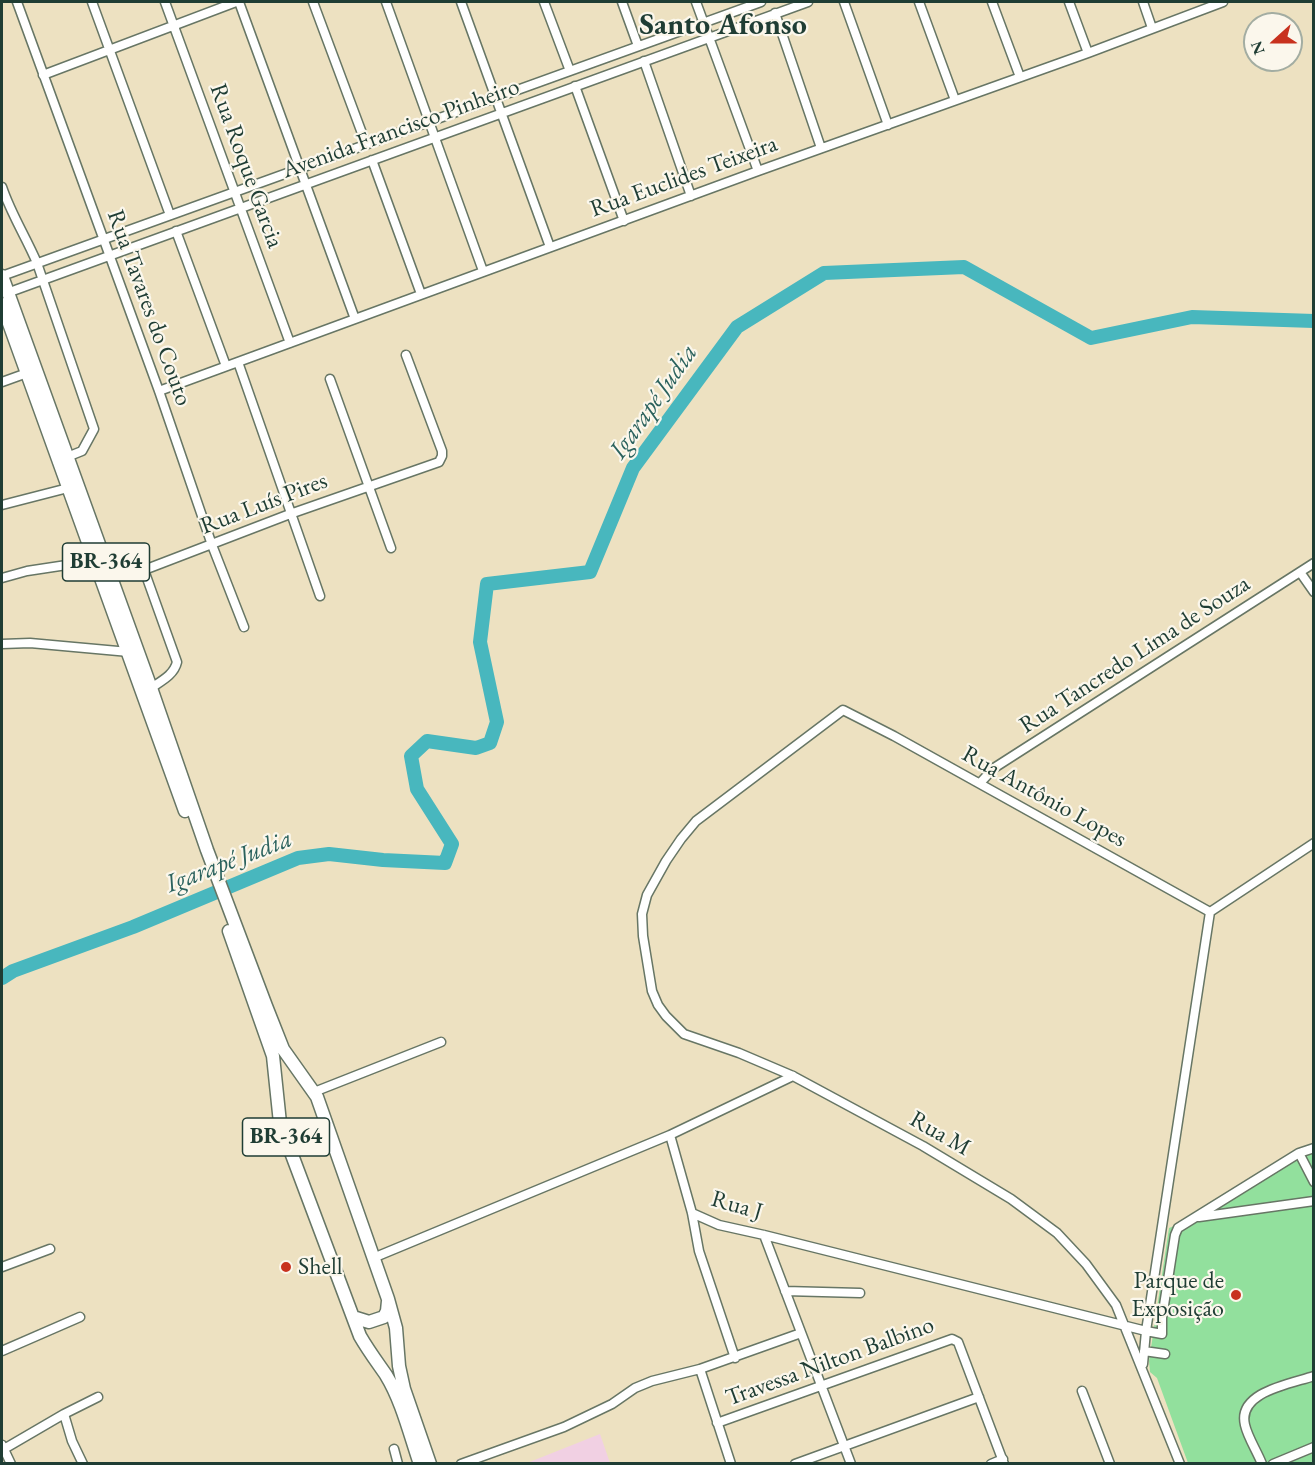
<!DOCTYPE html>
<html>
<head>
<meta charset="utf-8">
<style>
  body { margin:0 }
  #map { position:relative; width:1315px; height:1465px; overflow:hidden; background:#ede1c1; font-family:"EB Garamond",serif }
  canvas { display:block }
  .frame { position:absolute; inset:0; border:3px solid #1f3d34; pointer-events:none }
  .north { position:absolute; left:1243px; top:12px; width:60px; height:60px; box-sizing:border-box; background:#fbf7ec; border:2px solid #a3ada2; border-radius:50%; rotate:249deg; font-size:16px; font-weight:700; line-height:24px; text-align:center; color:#1f3d34 }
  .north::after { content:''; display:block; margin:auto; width:21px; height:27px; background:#c8321e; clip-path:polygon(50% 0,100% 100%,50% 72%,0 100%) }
</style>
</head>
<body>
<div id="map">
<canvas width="1315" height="1465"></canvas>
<div class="frame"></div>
<div class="north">N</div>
</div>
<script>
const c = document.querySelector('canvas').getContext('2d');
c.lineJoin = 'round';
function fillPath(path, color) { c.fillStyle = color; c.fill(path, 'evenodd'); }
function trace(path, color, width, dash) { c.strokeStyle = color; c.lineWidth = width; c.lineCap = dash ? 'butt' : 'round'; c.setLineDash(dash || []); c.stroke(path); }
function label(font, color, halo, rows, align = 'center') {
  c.font = font + ' "EB Garamond",serif'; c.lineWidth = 4.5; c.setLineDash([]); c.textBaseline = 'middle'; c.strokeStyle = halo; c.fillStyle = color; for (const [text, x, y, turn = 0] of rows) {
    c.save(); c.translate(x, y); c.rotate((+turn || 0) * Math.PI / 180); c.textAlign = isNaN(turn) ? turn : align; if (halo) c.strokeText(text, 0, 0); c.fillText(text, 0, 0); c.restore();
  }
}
const built = new Path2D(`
  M600,1434L610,1463H527Z`);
const green = new Path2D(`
  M1313,1148V1463H1188L1157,1378L1150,1372L1149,1361L1169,1228L1195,1218Z`);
const river = new Path2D(`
  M2,978L13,971L133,927L298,858L329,854L383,860L445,863L452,844L417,789L411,756L427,741L476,748L490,743L497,722L480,642L487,584L590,572L633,468L737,327L824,273L964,267L1091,338L1192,317L1314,321`);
const minor = new Path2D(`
  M17,2L159,391L212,545L244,627
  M92,2L170,215
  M165,2L290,343
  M239,2L355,319
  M313,2L366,144
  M386,2L483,271
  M461,2L550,247
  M544,2L570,71
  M622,2L638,46
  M696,2L758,171
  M844,2L888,125
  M919,2L955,100
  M992,2L1020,77
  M1069,2L1088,53
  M1143,2L1152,28
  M775,13L821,148
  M644,61L691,196
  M43,75L236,2
  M575,86L624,221
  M372,160L421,294
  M2,187C11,214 26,237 37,263L94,429L82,451L67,457
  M176,231L226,366
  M2,276L761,2
  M7,293L808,2
  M238,362L320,596
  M330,379L391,548
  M2,382L27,373
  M159,391L758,171L1088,53L1223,2
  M2,505L68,488
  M144,570L177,662C174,675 161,681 151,688
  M1300,572L1314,592
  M111,577L144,570L290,514L439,462L442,456V451L406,355
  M2,578L27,571L93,561
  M2,644L30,643L129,652
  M980,783L994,768L1314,563
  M1210,912L1314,843
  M314,1092L441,1042
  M670,1135L793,1076
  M1299,1153L1314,1182
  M692,1213L719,1225L764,1235L1146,1331L1210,912
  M1199,1217L1314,1201
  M764,1235L851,1464
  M373,1258L670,1135L692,1213L699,1251L735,1358
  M2,1267L50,1249
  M785,1291L860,1293
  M2,1351L80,1317
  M1144,1351L1165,1354
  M1143,1364L1146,1331L1162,1334V1318L1175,1235L1178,1228L1299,1153L1314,1148
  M700,1369L731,1464
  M1082,1391L1110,1464
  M64,1414L72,1441L83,1464
  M717,1423L952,1339L958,1342L1004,1464
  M2,1445L11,1464
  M4,1449L64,1414L98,1397
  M394,1449L398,1464
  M461,1464L564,1427L612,1404L635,1388L652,1381L700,1369L801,1333
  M795,1464L979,1397
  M991,1464L1003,1459
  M1180,1464L1116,1305L1086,1264L1057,1233L1011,1199L923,1146L793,1076L739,1053L684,1034L666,1016L658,1005L652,991L643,936L642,914L647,895L666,861L681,839L696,821L843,710L894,736L1210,912
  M1262,1464C1257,1451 1248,1438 1245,1425C1237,1392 1290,1384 1314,1376
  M1273,1464L1314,1447`);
const highway = new Path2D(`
  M2,276L151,688L207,850L266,1006L283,1049L317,1097L388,1299L396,1328L399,1366L404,1389L430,1464
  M2,304L185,811
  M229,931L273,1056L280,1123L360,1336C368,1350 377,1362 386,1375C402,1401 410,1435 420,1464
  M289,1147C294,1123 312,1121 330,1135
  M353,1317L369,1322L384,1317L387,1311L388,1301`);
const markers = [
  [286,1267,6,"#c8321e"],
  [1236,1295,6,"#c8321e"]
];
const shields = [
  [106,562,87],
  [286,1137,87]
];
const shieldNames = [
  ["BR-364",106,562],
  ["BR-364",286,1137]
];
const streetNames = [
  ["Avenida Francisco Pinheiro",401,129,-20],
  ["Rua Roque Garcia",246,166,70],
  ["Rua Euclides Teixeira",684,177,-20],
  ["Rua Tavares do Couto",149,308,70],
  ["Rua Luís Pires",264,504,-21],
  ["Rua Tancredo Lima de Souza",1135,655,-33],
  ["Rua Antônio Lopes",1044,797,29],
  ["Rua M",940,1134,30],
  ["Rua J",737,1206,16],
  ["Travessa Nilton Balbino",830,1362,-20]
];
const poiNames = [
  ["Shell",298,1267],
  ["Parque de",1224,1281,"right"],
  ["Exposição",1224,1309,"right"]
];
const waterNames = [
  ["Igarapé Judia",654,402,-55],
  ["Igarapé Judia",229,862,-21]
];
const districtNames = [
  ["Santo Afonso",723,26]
];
fillPath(built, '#f1d0e3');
fillPath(green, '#92e09d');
trace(river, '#48b7be', 14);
trace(minor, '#677665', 11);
trace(highway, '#677665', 15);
trace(minor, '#fff', 8);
trace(highway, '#fff', 12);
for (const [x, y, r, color] of markers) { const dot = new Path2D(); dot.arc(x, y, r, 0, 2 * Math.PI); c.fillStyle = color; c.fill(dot); trace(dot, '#fbf7ec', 2); }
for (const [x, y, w] of shields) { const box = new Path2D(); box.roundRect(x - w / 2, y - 19, w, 38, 4.5); c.fillStyle = '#fbf7ec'; c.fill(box); trace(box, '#1f3d34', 1.5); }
label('bold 22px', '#1f3d34', null, shieldNames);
label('24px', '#1f3d34', '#fbf7ec', streetNames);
label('24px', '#1f3d34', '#fbf7ec', poiNames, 'left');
label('italic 26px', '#2b625d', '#fbf7ec', waterNames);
label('bold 30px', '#1f3d34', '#fbf7ec', districtNames);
</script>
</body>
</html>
